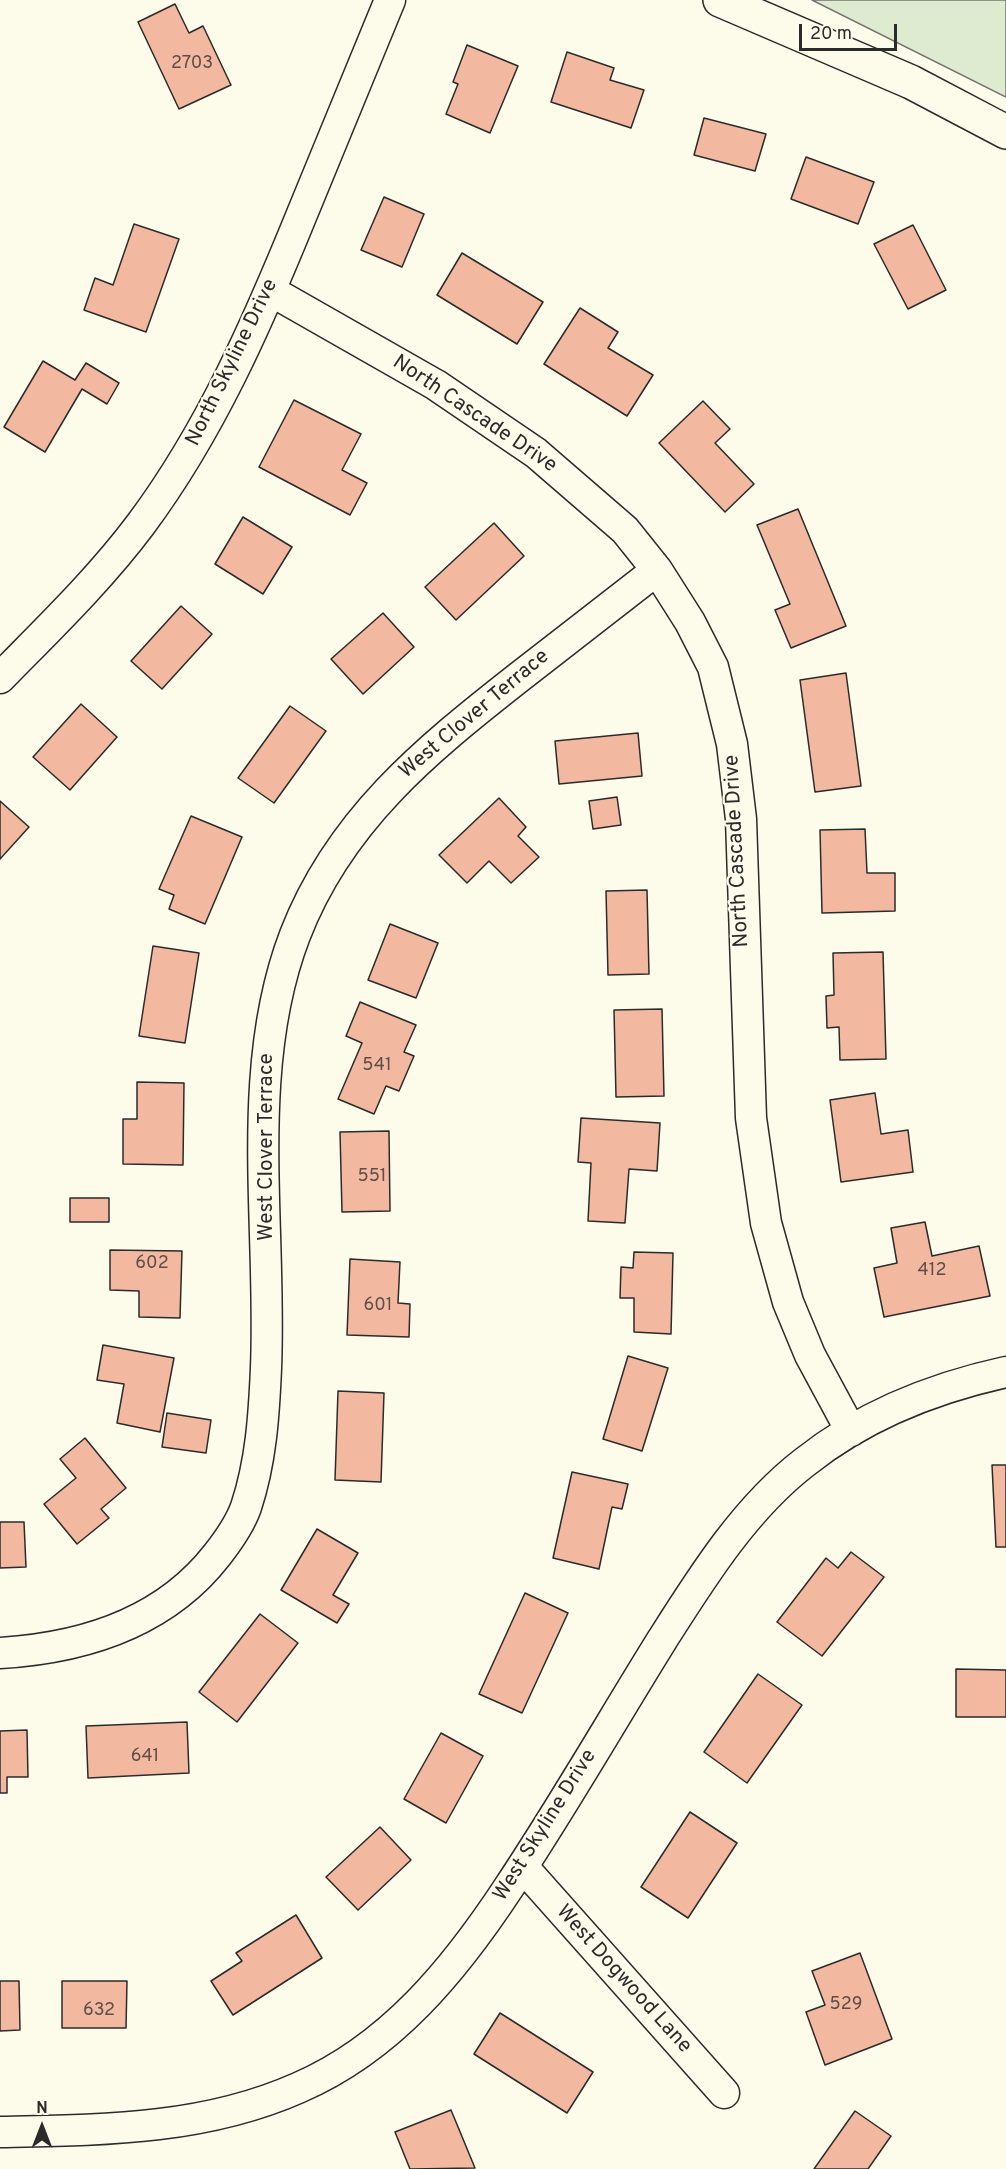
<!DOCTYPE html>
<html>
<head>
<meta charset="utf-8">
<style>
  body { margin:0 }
  #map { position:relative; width:1006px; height:2169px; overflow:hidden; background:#fdfbea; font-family:Overpass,sans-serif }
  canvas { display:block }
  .north { position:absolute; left:12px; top:2097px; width:60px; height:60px; -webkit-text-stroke:4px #fdfbea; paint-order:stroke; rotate:0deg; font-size:16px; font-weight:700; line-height:24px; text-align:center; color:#2b2b2b }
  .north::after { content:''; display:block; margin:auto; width:21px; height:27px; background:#2b2b2b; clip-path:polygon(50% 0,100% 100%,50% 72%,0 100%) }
  .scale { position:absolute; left:799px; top:24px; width:98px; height:27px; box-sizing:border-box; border:3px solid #2b2b2b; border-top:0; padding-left:8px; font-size:18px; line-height:21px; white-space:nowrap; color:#2b2b2b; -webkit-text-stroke:4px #fdfbea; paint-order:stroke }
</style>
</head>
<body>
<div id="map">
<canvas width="1006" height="2169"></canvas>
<div class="north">N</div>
<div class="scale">20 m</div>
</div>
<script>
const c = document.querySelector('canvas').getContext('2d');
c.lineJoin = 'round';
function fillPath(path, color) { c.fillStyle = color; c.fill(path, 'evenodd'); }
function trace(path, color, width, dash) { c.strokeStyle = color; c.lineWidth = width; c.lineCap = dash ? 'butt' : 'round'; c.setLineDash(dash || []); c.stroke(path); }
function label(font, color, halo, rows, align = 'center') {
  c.font = font + ' Overpass,sans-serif'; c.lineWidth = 4.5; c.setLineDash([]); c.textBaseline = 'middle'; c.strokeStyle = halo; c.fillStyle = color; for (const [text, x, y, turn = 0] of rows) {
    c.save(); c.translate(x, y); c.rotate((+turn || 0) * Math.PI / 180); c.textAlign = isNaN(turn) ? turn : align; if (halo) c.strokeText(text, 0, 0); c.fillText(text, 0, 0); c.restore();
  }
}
const green = new Path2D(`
  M812,0H1006V97Z`);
const building = new Path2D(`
  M175,4L189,33L203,26L231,85L179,109L138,22Z
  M467,45L518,66L490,133L446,114L458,84L453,82Z
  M567,52L614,68L610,80L644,90L631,128L551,102Z
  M704,118L766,134L755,171L694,155Z
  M806,157L874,182L858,224L791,199Z
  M384,197L424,214L402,267L361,250Z
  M134,224L179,239L146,332L84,310L95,278L113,285Z
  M913,225L946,290L908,309L874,244Z
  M462,253L543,302L517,344L437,295Z
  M580,308L618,332L608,348L653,375L627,416L544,364Z
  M43,361L75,380L86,363L119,383L107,404L82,389L45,452L4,427Z
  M294,400L361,434L342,470L367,483L350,515L259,467Z
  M703,401L730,429L715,443L754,484L725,512L659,443Z
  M798,509L846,626L791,648L775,610L790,604L757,525Z
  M243,517L292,547L263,594L215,564Z
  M494,523L524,556L456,620L425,587Z
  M181,606L212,634L162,689L131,661Z
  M383,613L414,647L363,694L331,659Z
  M846,673L861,786L815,792L800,680Z
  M81,704L117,737L70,790L33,757Z
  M290,706L326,731L274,803L238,778Z
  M638,733L642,776L559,784L555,741Z
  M617,797L621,825L593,829L589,801Z
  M499,798L526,827L518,836L539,857L511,883L489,861L467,883L439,855Z
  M0,801L29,827L0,859Z
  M191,816L242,837L205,924L169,909L174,895L159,889Z
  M865,829L867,873H895V911L822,913L820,830Z
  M647,890L649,974L608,975L606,891Z
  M390,924L438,943L416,998L368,980Z
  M153,946L199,953L185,1043L139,1036Z
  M883,952L886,1059L840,1060L839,1027L827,1028L826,996L834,995L833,953Z
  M360,1002L416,1025L404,1052L414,1056L399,1091L386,1086L374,1114L338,1099L362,1043L346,1036Z
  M662,1009L664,1096L616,1097L614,1010Z
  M137,1082L184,1083L183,1165L123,1164V1119H137Z
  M875,1093L881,1134L908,1130L913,1172L841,1182L830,1100Z
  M581,1118L660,1123L657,1171L629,1169L625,1223L588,1221L591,1163L578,1162Z
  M389,1131L390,1211L342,1212L340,1132Z
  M70,1198H109V1222H70Z
  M925,1222L932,1256L979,1246L990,1296L884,1317L874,1268L897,1263L891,1228Z
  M110,1250L182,1251L180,1318L139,1317V1291L110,1290Z
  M634,1252L673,1253L671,1334L634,1332V1298H620L621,1267L633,1268Z
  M350,1259L400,1262L398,1303L410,1304L409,1337L347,1335Z
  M103,1345L174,1358L160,1432L117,1423L124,1384L97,1380Z
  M628,1356L668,1368L642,1451L603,1439Z
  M338,1391L384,1393L381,1482L335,1480Z
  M167,1413L211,1420L206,1453L162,1447Z
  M85,1438L126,1488L101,1509L109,1518L77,1544L44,1504L76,1478L60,1459Z
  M992,1465H1006V1547H996Z
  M572,1472L628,1484L622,1509L612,1507L599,1569L553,1558Z
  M0,1522H24L26,1567L0,1568Z
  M317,1529L358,1553L333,1595L349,1604L337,1623L281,1590Z
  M851,1552L884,1577L822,1656L777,1622L826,1558L838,1568Z
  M525,1593L568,1613L522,1713L479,1694Z
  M260,1614L298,1643L237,1722L199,1692Z
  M956,1669L1006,1670V1717H956Z
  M758,1674L802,1705L747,1783L704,1752Z
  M187,1722L189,1773L88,1778L86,1726Z
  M27,1730L28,1777H7V1793H0V1731Z
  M441,1733L483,1756L446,1823L404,1799Z
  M690,1812L737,1843L688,1918L641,1887Z
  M380,1827L411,1860L358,1910L326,1877Z
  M296,1915L322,1958L233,2015L211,1981L242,1961L236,1953Z
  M860,1953L892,2039L825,2065L806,2012L825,2005L812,1971Z
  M0,1981H19L20,2030L0,2031Z
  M62,1981H127L126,2028H62Z
  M500,2013L593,2072L567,2113L474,2054Z
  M451,2110L475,2168L410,2169L395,2132Z
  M855,2111L891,2136L868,2169H814Z`);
const street = new Path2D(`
  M271,291L436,385L536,453L625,530L657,570L690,622L713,667L732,744L741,819L751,1118L766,1223L788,1302L810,1355L851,1431
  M0,678C49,628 99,580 141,524C211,430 258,322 302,214C331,143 361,71 390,0
  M0,1653C83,1648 164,1623 217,1555C228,1541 240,1524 246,1507C261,1462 264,1415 266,1368C272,1226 243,1070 295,935C339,821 425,751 518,678C564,642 611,606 657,570
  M523,1867L724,2093
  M0,2132C102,2130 203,2130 298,2088C391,2048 455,1969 509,1887C563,1806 611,1722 662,1640C702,1577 745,1508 805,1462C864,1415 933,1388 1006,1372`);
const secondary = new Path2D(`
  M720,0L911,82L1006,132`);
const numberNames = [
  ["2703",192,64],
  ["541",377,1066],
  ["551",372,1177],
  ["602",152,1264],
  ["412",932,1271],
  ["601",378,1306],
  ["641",145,1757],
  ["529",846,2005],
  ["632",99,2011]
];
const streetNames = [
  ["North Skyline Drive",233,363,-64],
  ["North Cascade Drive",474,415,34],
  ["West Clover Terrace",475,715,-40],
  ["North Cascade Drive",738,851,-93],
  ["West Clover Terrace",268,1147,-90],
  ["West Skyline Drive",546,1826,-58],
  ["West Dogwood Lane",623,1980,48]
];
fillPath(green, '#deebd1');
trace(green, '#74746e', 1.5);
fillPath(building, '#f2b8a0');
trace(building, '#2b2b2b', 1.5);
trace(street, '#2b2b2b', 33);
trace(secondary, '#2b2b2b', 36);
trace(street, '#fdfbea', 30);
trace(secondary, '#fdfbea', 33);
label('18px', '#5d4e48', null, numberNames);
label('21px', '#2b2b2b', '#fdfbea', streetNames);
</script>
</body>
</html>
